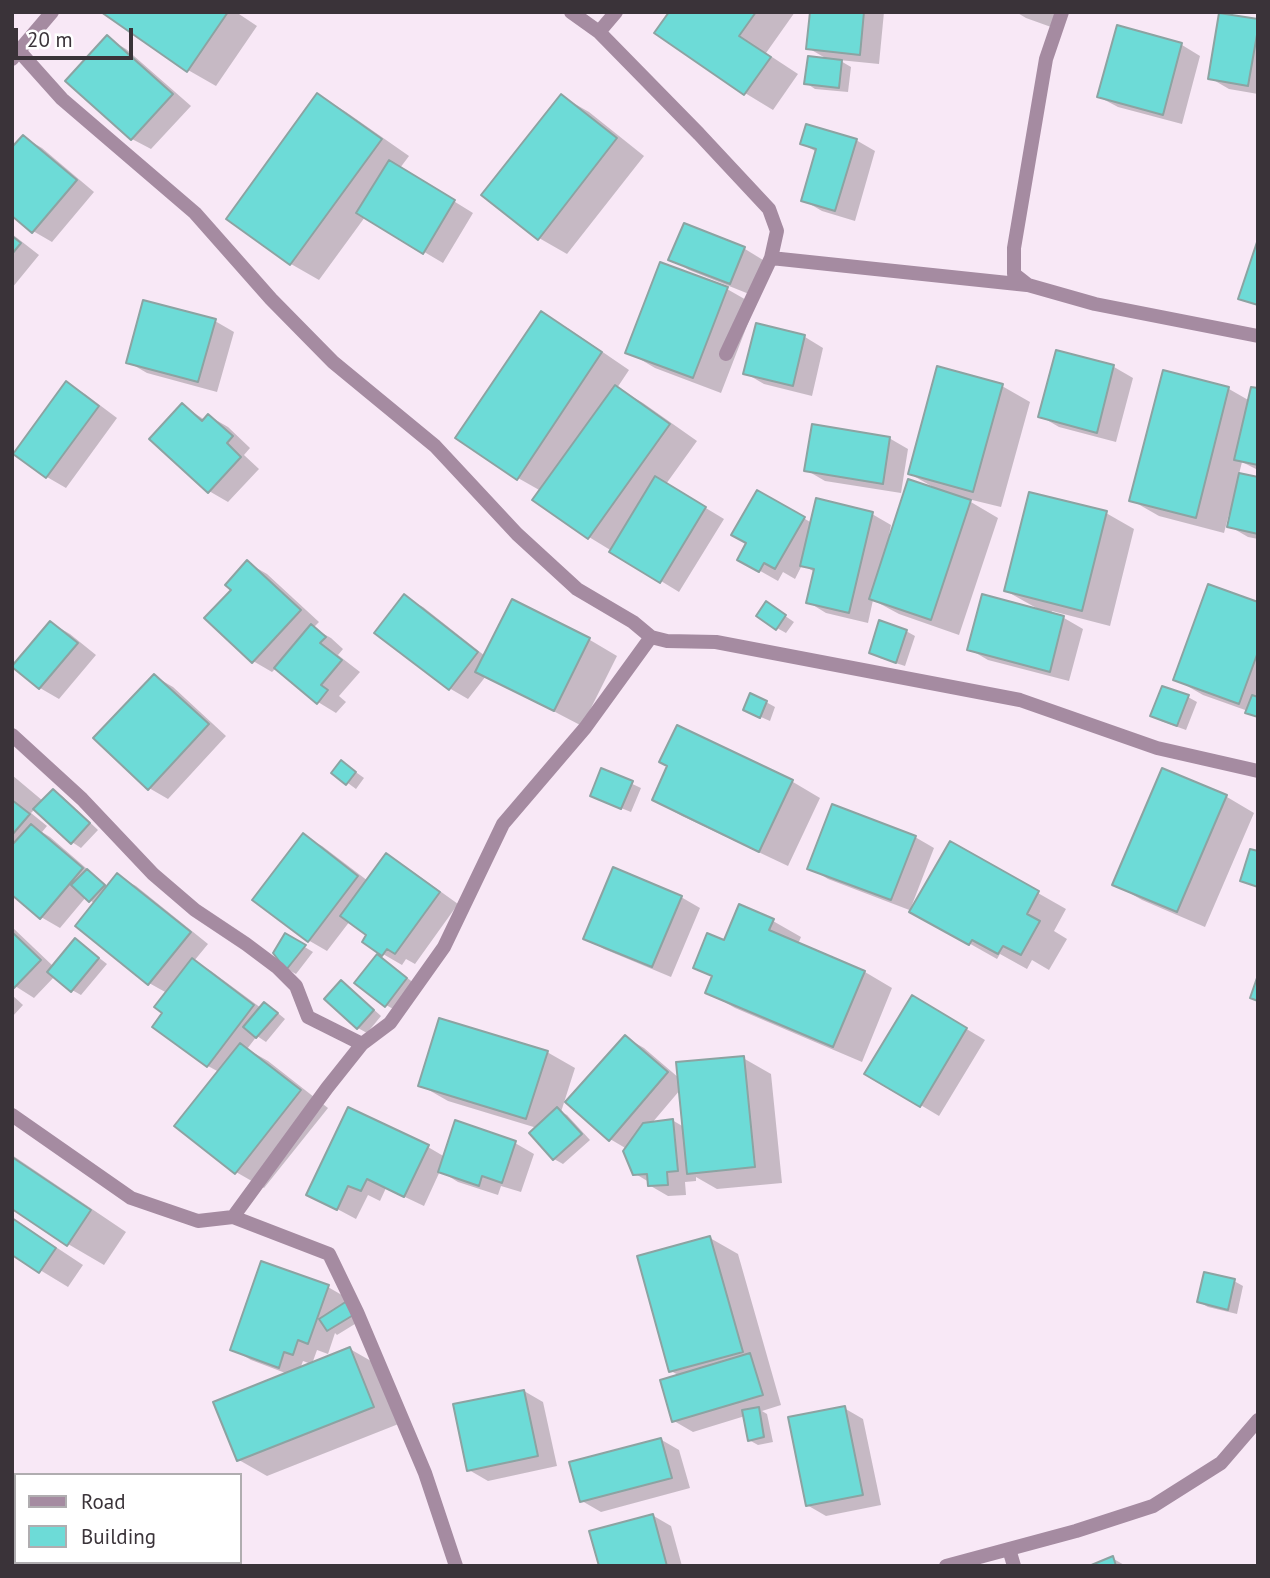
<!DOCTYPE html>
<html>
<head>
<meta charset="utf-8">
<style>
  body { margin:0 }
  #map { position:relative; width:1270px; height:1578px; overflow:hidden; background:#f8e8f6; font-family:"PT Sans",sans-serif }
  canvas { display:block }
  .frame { position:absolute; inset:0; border:14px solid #3a3339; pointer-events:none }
  .legend { position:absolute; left:14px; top:1473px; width:228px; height:91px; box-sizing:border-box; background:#fff; border:2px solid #b0adb0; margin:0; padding:9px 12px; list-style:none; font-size:21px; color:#3a3339 }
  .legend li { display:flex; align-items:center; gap:14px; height:35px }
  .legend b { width:35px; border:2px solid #b0adb0 }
  .scale { position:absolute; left:14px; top:28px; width:119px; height:32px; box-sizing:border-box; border:4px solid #3a3339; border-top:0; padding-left:9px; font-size:21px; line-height:24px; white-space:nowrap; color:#3a3339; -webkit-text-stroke:5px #fff; paint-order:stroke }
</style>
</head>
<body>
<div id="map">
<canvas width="1270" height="1578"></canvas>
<div class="frame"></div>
<ul class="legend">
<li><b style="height:9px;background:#a58ba1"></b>Road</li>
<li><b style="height:19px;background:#6ddbd7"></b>Building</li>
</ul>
<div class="scale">20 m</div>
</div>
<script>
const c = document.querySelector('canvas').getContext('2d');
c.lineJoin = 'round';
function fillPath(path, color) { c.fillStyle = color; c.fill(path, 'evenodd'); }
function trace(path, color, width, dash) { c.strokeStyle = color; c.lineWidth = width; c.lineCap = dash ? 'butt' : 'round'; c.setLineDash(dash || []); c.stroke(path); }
const shadow = new Path2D(`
  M104,12H236L257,26L216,86L188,70Z
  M671,12H795L766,53L798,74L773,110L745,93L657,33Z
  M812,12H884L879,64L839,60L851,67L848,92L815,89L806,83L829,60L808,48Z
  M1016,12H1056L1051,27L1026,18Z
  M1258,21V94L1229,89L1210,78Z
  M1118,27L1182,45L1200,56L1182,124L1118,107L1099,97Z
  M107,38L126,49L191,106L151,149L132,139Z
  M318,95L346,112L409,156L400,168L473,213L443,263L365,217L319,280L291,264L228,218Z
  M561,96L589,112L644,156L567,254L539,238Z
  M23,137L42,148L94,192L52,242L33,231Z
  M856,140L875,151L855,221L822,211L803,200L817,152L802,144Z
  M685,225L745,249L763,260L749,294L689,270L671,259Z
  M12,234L39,255L12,288Z
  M727,289L755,305L721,393L655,368L628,352Z
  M541,313L569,329L629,370L617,388L643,403L697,441L666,484L724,519L679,592L589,537L541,491L518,478Z
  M215,321L234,332L217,392L147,373L128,362Z
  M757,325L805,337L823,348L812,396L764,384L745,373Z
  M1058,352L1114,367L1133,378L1116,442L1059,427L1040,416Z
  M1164,372L1229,389L1250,401L1258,390V470L1242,462L1239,474L1258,479V539L1248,537L1229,526L1232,515L1229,514L1224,533L1159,516L1131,500Z
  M67,383L85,394L117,418L66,488L47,477L16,454Z
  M1002,386L1030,402L1001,507L964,498L998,518L959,635L899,614L873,600L868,623L826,613L808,602L815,572L802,565L795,579L783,572L778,581L739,559L749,543L758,492L812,523L872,514L891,525L889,535L891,536L935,488L910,474Z
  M183,406L205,420L209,416L228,427L250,448L244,455L259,469L228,502L209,491Z
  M889,438L908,449L901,493L825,481L806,470Z
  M1106,513L1134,529L1110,626L1052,611L1051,614L1064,618L1083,629L1069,681L988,660L969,649L1040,610L1006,591Z
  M248,563L267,574L319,622L313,628L331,638L343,649L338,655L360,672L339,696L346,702L336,713L318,702L277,667L272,672L253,661L233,590Z
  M404,597L423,607L485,656L513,601L590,640L617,656L582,726L486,676L468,699L449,688Z
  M1258,604V718L1248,711L1203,695L1175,679Z
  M775,609L794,622L786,633L777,628Z
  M51,623L70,634L96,655L59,699L40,688L14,666Z
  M906,631L915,636L905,666L880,658L871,653Z
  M154,676L173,687L226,736L168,799L149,788Z
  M1188,697L1197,702L1186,730L1161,721L1152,716Z
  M766,702L775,707L770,721L754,714Z
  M678,727L793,782L820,798L788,866L682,816L654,800L669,766Z
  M342,762L364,778L356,789L333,772Z
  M602,770L641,788L631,812L601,800Z
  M1163,770L1227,797L1254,813L1205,927L1142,900L1114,884Z
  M12,775L43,801L53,791L62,796L98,830L81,848L72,842L35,809L31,813L47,826L42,832L50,837L108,887L117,876L136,886L208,944L194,961L211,971L261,1008L273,1009L285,1019L266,1042L257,1036L247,1049L268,1061L328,1108L264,1188L236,1172L219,1072L208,1066L155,1026L165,1013L167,993L149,983L95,904L86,897L60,928L41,917L12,893Z
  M303,836L322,846L368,881L386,855L405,866L458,904L415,964L406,959L402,965L383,954L364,941L369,935L350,921L327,951L308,940Z
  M915,837L934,848L910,910H912L950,843L1066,909L1054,931L1067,939L1049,970L1032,960L1027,969L1000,954L997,959L912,911L828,879L810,868Z
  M681,897L700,908L671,977L604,949L585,938Z
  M740,906L773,921L801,937L798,944L865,972L892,988L862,1062L735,1008L707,992L713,977L695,967L725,943Z
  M12,927L54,967L75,941L84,946L107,964L81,995L72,990L55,976L34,998L12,984Z
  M285,935L313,952L296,974L287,969Z
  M386,961L415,984L395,1010L386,1005Z
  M341,983L350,988L381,1016L367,1033L358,1028Z
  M12,995L23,1005L12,1017Z
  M913,997L985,1040L939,1116L867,1073Z
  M625,1037L644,1048L679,1078L743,1058L771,1074L782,1183L717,1189L696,1177V1181L685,1182L686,1195L668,1196L649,1185V1182L634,1173L627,1149L610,1139ZM680,1090L684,1127L672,1120L652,1123Z
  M547,1052L575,1068L561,1112L567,1115L590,1140L563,1164L554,1159L537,1128L448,1101L420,1085Z
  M515,1143L534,1154L521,1192L501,1186L498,1195L458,1182L440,1171L424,1206L386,1188L380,1201L368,1195L356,1219L309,1194L428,1147L445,1157Z
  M12,1155L126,1232L104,1265L68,1244L12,1207Z
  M12,1218L83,1265L68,1287L12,1253Z
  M710,1238L738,1254L781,1405L762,1411L767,1414L773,1442L758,1445L749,1440L745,1416L693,1432L674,1421L680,1376L671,1371Z
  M1234,1281L1243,1286L1237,1314L1208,1307L1199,1302Z
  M328,1287L347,1298L363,1319L337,1335L335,1333L328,1354L317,1350L312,1364L350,1349L378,1365L401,1423L267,1476L239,1460L288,1374L251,1360L232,1349ZM303,1361L311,1364L300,1369Z
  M524,1391L543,1402L557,1466L488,1481L469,1470Z
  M844,1408L863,1419L881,1505L826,1516L807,1505Z
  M660,1439L679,1450L690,1488L601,1512L582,1501Z
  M652,1515L671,1526L682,1566H601Z
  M1112,1558L1126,1566H1093Z`);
const building = new Path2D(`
  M101,12H228L187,72Z
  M669,12H756L739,36L771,57L744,95L654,33Z
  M810,12H864L860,55L806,49Z
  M1219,13L1258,19V29L1248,86L1208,79Z
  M1117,25L1182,43L1163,115L1097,97Z
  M107,35L173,94L131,140L65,81Z
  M808,56L842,60L839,88L804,84Z
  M317,93L382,139L290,265L226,219Z
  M561,94L617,138L538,240L481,195Z
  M806,124L857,139L835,211L801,201L816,149L800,144Z
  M23,135L77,180L32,233L12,216V147Z
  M389,160L455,200L423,254L356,213Z
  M684,223L745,247L730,284L668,260Z
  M12,236L21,243L12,254Z
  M1258,239V305L1238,299Z
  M660,262L728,287L693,378L625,353Z
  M143,300L216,319L198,382L126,363Z
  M541,311L602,352L517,480L455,438Z
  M756,323L805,335L793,386L743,374Z
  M1056,350L1114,365L1097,433L1038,417Z
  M937,366L1003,384L973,492L908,474Z
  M1163,370L1229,387L1196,518L1129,501Z
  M66,381L99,406L46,478L13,454Z
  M615,385L670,424L588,539L532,500Z
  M1251,387L1258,388V465L1234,460Z
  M182,403L202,421L208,414L233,436L227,443L241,457L208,493L149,439Z
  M812,424L890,437L883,484L804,471Z
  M1239,473L1258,477V534L1227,527Z
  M655,476L706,507L660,583L609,552Z
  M908,479L971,500L931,620L869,599Z
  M757,490L805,517L775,569L764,563L759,572L737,560L746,543L731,535Z
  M1029,492L1107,511L1082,611L1004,591Z
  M816,498L873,512L849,613L806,603L814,569L800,566Z
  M247,560L301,610L252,663L204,618L231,590L225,585Z
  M1208,584L1258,602V652L1239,704L1173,680Z
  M404,594L478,652L449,690L374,633Z
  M982,594L1064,616L1050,672L967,650Z
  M512,599L590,638L554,711L475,672Z
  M766,601L786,615L776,630L756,616Z
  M879,620L907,630L896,663L869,653Z
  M50,621L78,643L39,689L12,667V666Z
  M311,624L326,637L320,643L342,660L321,685L328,690L317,704L274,668Z
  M154,674L209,724L148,790L93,738Z
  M1162,686L1189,695L1177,726L1150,716Z
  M750,693L767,701L760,718L743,710Z
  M1252,695L1258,697V717L1245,713Z
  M677,725L793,780L759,852L652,800L667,766L659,762Z
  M341,760L356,772L346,785L331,773Z
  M601,768L633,781L621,809L590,796Z
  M1162,768L1227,795L1177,912L1112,885Z
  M53,789L90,823L71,844L33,809Z
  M12,800L30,814L12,835Z
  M832,804L916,836L891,900L807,869Z
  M31,824L83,868L40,919L12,895V845Z
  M303,833L358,876L308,942L252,900Z
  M950,841L1039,891L1027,914L1040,921L1021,955L1003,946L998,954L972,940L969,945L909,912Z
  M1250,849L1258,851V887L1240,881Z
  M386,853L440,892L395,954L387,949L382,956L362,942L366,935L340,916Z
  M613,867L682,896L652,967L583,939Z
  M87,869L105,885L89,902L71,885Z
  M117,873L191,932L148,985L75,926Z
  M739,904L774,919L769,930L865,971L833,1047L705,993L712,976L693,968L707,933L724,940Z
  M12,932L41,960L14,988L12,987Z
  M285,933L306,945L286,970L273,953Z
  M75,938L99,958L71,992L47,972Z
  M377,954L407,978L385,1007L354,983Z
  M192,958L254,1005L207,1067L152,1027L162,1013L154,1007Z
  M1258,975V1001L1250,998Z
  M341,980L374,1010L357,1029L324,999Z
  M912,995L967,1028L920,1107L864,1074Z
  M264,1002L278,1013L256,1038L243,1027Z
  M439,1018L548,1051L526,1119L418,1086Z
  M625,1035L668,1072L609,1141L565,1102Z
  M240,1043L301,1090L235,1174L174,1126Z
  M744,1056L755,1167L687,1174L676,1062Z
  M348,1107L429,1145L404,1197L367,1179L361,1191L348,1186L337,1210L306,1195Z
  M557,1107L582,1134L553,1160L529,1133Z
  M673,1119L678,1171L667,1172L668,1185L648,1186L647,1174L633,1175L623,1151L643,1123Z
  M455,1120L516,1141L502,1183L482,1176L479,1186L438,1172Z
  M12,1157L91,1210L67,1246L12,1209Z
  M12,1218L56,1248L39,1273L12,1255Z
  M710,1236L743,1352L669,1372L637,1256Z
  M261,1261L329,1285L308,1344L298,1340L293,1355L284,1352L279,1368L230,1350Z
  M1204,1272L1235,1279L1228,1310L1197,1302Z
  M347,1301L355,1314L327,1331L319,1319Z
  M350,1347L374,1407L237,1461L213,1402Z
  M750,1353L763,1395L672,1422L660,1380Z
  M524,1390L538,1456L467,1471L453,1404Z
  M845,1406L863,1495L806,1506L788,1417Z
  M759,1407L764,1437L748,1441L742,1410Z
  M661,1438L672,1478L580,1502L569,1462Z
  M653,1514L667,1566H599L589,1531Z
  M1113,1556L1116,1566H1089Z`);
const street = new Path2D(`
  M571,12L599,32L699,134L769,209L777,231L771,258L726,354
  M1062,12L1046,59L1014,248V274L1028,285L1095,304L1258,336
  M599,32L616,12
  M19,51L62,99L195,213L271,299L333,362L435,446L517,534L577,589L633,622L651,637L667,641L716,642L1020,700L1157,748L1258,771
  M12,59L52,12
  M771,258L1027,285
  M12,735L82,799L153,874L195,910L246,944L278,968L296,986L308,1017L362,1044L390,1023L444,947L503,824L585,728L651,637
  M12,1115L131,1198L198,1221L233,1217L329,1254L357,1312L425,1473L456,1566
  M233,1217L327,1088L362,1044
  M1009,1549L1014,1566
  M946,1566L1076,1531L1153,1506L1221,1463L1258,1420`);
fillPath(shadow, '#0003');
fillPath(building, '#6ddbd7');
trace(building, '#8ca3a2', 2);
trace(street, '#a58ba1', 14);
</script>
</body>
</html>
